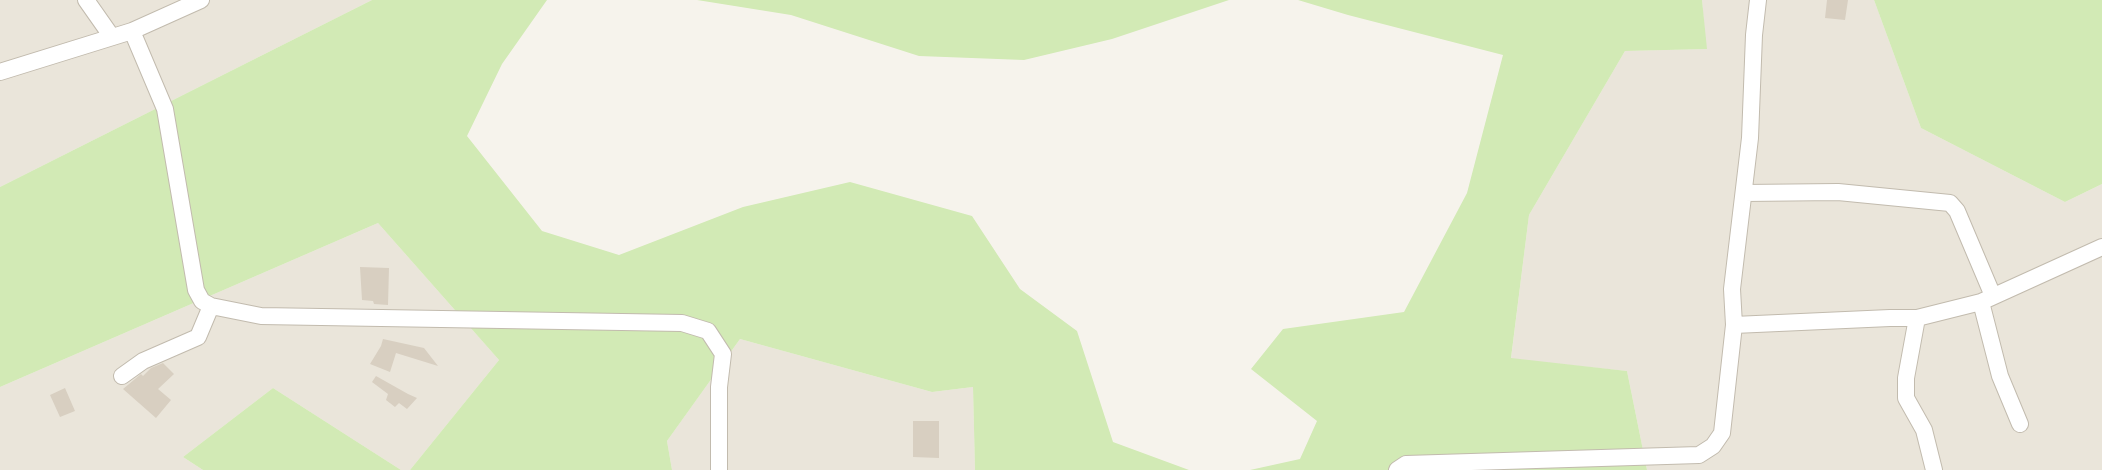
<!DOCTYPE html>
<html>
<head>
<meta charset="utf-8">
<style>
  body { margin:0 }
  canvas { display:block; background:#f6f3ec }
</style>
</head>
<body>
<canvas width="2102" height="470"></canvas>
<script>
const c = document.querySelector('canvas').getContext('2d');
c.lineJoin = 'round';
function fillPath(path, color) { c.fillStyle = color; c.fill(path, 'evenodd'); }
function trace(path, color, width, dash) { c.strokeStyle = color; c.lineWidth = width; c.lineCap = dash ? 'butt' : 'round'; c.setLineDash(dash || []); c.stroke(path); }
const residential = new Path2D(`
  M0,0H372L0,187Z
  M1702,0H1874L1921,128L2065,202L2102,184V470H1647L1627,371L1511,359L1529,215L1625,51L1706,49Z
  M378,223L499,360L410,470H401L273,388L183,457L203,470H0V387Z
  M740,339L932,392L973,387L975,470H672L667,441Z`);
const green = new Path2D(`
  M372,0H547L502,64L467,136L542,231L619,255L743,207L850,182L972,216L1020,289L1077,331L1113,442L1189,470H975L973,387L932,392L740,339L667,441L672,470H410L499,360L378,223L0,387V187Z
  M697,0H1229L1112,39L1024,60L919,56L791,15Z
  M1298,0H1702L1707,49L1625,51L1529,215L1511,358L1627,371L1647,470H1250L1300,459L1317,421L1251,369L1283,329L1404,312L1467,193L1503,55L1348,15Z
  M1874,0H2102V184L2065,202L1921,128Z
  M273,388L401,470H203L183,457Z`);
const building = new Path2D(`
  M1827,0H1848L1845,20L1825,18Z
  M360,267L389,268L388,305L374,304L373,301L362,300Z
  M383,339L424,348L438,366L396,353L390,372L370,364L381,346Z
  M163,363L174,374L158,389L171,400L156,418L123,389L141,374L143,376L151,368Z
  M376,376L408,394L417,398L407,409L399,403L395,407L386,400L388,394L372,382Z
  M65,388L75,411L60,417L50,395Z
  M913,421H939V458L913,457Z`);
const street = new Path2D(`
  M86,0L112,37
  M132,31L165,109L196,290L202,301L211,306L261,316L682,323L708,331L723,354L719,387V470
  M0,72L132,31L201,0
  M1744,193L1838,192L1950,203L1957,211L1993,296
  M1981,302L2000,376L2020,424
  M1917,318L1906,378V398L1924,430L1934,470
  M1734,325L1890,318H1917L1981,302L2102,247
  M122,376L143,361L198,337L211,306
  M1397,470L1406,464L1699,455L1713,446L1722,433L1734,325L1732,289L1750,138L1754,35L1758,0`);
fillPath(residential, '#eae5da');
fillPath(green, '#d2eab5');
fillPath(building, '#d8cfc1');
trace(street, '#c2bbae', 18);
trace(street, '#fff', 16);
</script>
</body>
</html>
